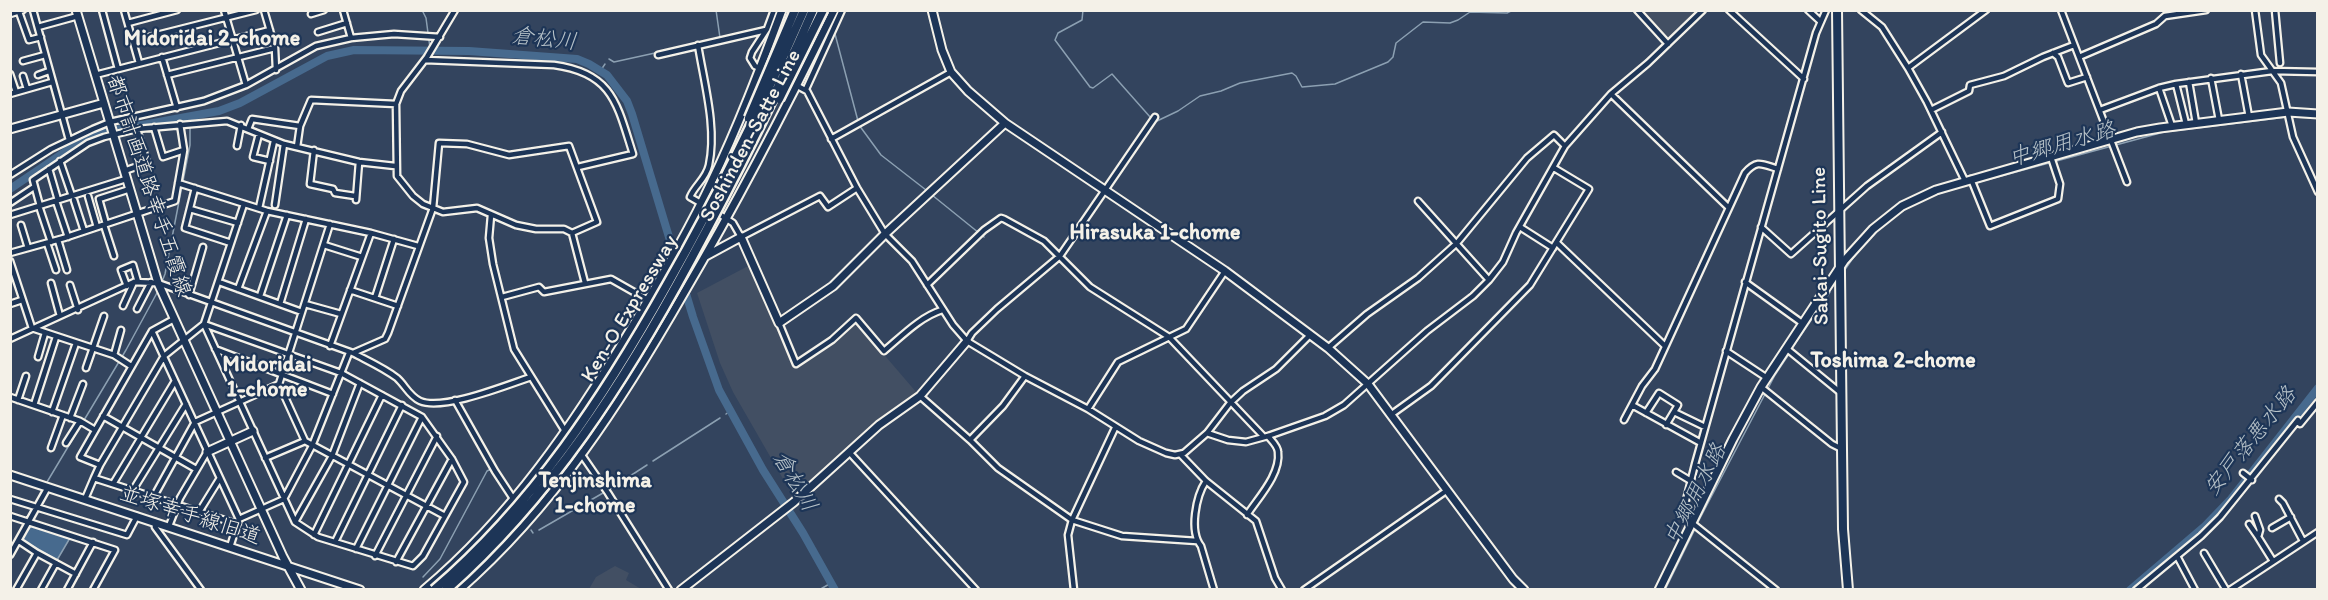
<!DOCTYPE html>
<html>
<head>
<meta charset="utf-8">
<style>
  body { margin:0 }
  #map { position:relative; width:2328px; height:600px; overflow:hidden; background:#33445e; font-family:Itim,sans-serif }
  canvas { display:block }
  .frame { position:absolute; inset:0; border:12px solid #f4f1e8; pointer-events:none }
</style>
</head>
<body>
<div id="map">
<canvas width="2328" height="600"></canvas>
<div class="frame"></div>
</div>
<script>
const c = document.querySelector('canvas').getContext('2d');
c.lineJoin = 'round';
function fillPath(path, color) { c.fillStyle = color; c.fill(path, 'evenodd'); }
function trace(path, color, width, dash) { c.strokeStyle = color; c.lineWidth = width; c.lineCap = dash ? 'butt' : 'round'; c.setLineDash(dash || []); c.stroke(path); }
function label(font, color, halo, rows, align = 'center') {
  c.font = font + ' Itim,"Klee One",sans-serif'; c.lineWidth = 4.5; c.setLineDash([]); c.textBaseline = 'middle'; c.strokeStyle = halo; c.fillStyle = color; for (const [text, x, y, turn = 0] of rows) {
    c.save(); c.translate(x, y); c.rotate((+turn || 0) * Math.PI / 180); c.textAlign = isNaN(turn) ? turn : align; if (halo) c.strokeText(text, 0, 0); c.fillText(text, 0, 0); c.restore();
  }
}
const built = new Path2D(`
  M1641,11H1699L1668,40Z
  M750,265L795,367L819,354L856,322L917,393L878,423L794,498L733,392L720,363L697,293Z
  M615,566L629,573L626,580L641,589H589L596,577Z`);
const water = new Path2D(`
  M32,525L70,538L57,560L24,541L22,538Z`);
const stream = new Path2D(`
  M422,10L426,18L430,48
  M716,10L720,38
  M1083,10L1082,20L1058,33L1055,40L1090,87L1093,88L1112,74L1151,118L1157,121L1178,111L1200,96L1221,91L1240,83L1292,73L1296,76L1302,87L1335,84L1388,62L1393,57L1396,43L1423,22L1450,23L1458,20L1470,12L1507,13L1513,10
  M835,34L858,121
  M659,52L718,39
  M609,59L614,62L655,53
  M601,70L605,64
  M188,117L189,122
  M2292,117L2318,118
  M859,125L881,155L926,190
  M183,181L190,145V127
  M1975,183L2164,132L2287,117
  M932,195L984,237
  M1844,271C1863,242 1890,215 1922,200C1937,193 1955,189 1971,184
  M161,284L165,274L182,186
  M1791,350L1830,292
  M726,414L730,411
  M653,461L720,418
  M47,482L126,350L158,291
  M610,489L647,465
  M1697,524L1775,375L1789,354
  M531,530L533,533
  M539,530L603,493
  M423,577L440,559L487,471L491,469
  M819,590L831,583
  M1665,590L1695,529`);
const river = new Path2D(`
  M10,189L75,145L104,132L219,111L240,103L327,56L354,50L469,51L577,59L589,64L607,75L627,101L632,114L693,317L719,390L763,470L803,533L835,590
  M2130,590L2205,526L2231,499L2318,388`);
const street = new Path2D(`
  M33,10L69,140
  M102,10L118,69
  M124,10L139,63
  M224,10L246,85
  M264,10L275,48L276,70
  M343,10L351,38
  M455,10L427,57L401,91L396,104L397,176L413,196L423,204L443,212L477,208L516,225L536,229H564L572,233L585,283
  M1637,10L1668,44
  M1729,10L1804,79
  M1808,10L1820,21
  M1861,10L1882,27L1908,68L1927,102L1965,181
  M2061,10L2127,182
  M2255,10L2261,55L2281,83L2293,137L2318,192
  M2275,10L2280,63
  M19,12L29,40L41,37
  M10,14L23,10
  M311,14L324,10
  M128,23L177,10
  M38,27L78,16
  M318,32L347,23
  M133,41L256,10
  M698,45C704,83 717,127 709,165C706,179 695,185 690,197L704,205
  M2053,53L2058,57L2068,83L2087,77
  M658,55L766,30
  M162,57L177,108
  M2079,57L2156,24L2165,16L2206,10
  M425,60L554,65C613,73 617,104 633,154L578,167
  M23,61L45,55
  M1908,68L1986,10
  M770,73L755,66L750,58L752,52L767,29L774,10
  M10,74L16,92
  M2241,74L2249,117
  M38,75L49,71
  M95,75L270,30
  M167,75L275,48
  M23,76L27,89
  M2211,78L2219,120
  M786,80L807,91L857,188L885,234L912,261L953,325L967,341L1025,376L1088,409L1139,441L1166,453L1175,455L1184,453L1207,433L1230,403L1243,391L1276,369L1310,335
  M2189,82L2196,123
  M2176,84L2186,124
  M2159,88L2172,126
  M806,89L842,10
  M10,94L52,82
  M1611,94L1729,208
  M1931,110L1969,91L1970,85L2004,76L2043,57L2074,45
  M2100,110L2159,88L2176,84L2272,71L2318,72
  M154,127L163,157L184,150
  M248,129L252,119L300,126L311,100L396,104
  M259,134L253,157L270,161
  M831,139L951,72
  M237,146L241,125
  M297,147L300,126
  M314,150L310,184L333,189L335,193L355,196
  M60,161L72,196
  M49,169L58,200
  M124,171L147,163L137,129
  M10,175L51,149L93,129L110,122L204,101L246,85L316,46L351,38L394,34L440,37
  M1971,179L1990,226L2058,199L2060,184L2051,157
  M178,183L267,211L371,233L418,246
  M195,188L185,228L231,243
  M88,196L97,227
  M74,200L84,231
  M356,200L359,162
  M56,201L68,237
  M1418,201L1489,280
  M10,203L34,187
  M275,205L284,144
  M40,206L33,180L88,143L104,137L137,129L227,121L284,144L359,162L395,166
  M259,208L274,141
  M40,209L51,242
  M190,209L238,223
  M716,212L733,223L741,237L820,196L828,207L857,188
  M10,215L126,179
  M491,215L489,238L493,264L514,349L565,431
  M106,224L99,199L130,189
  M330,224L279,384L305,441L445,516
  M21,225L28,248
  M104,225L114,256
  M1520,227L1553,248
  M1761,227L1791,254L1867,186L1942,132
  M58,240L67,270
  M47,243L56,270
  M1557,243L1665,346
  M324,245L362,257
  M10,253L64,238L175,201L184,150L180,124
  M10,261L32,328
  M219,282L302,312
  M1745,282L1802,323
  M51,283L60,316
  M70,285L78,310
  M927,285L984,230L1001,218L1004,219L1044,241L1090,287L1169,337L1264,437
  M127,286L121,270L133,265L138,282
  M238,289L267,211
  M350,290L398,306
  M189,295L203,247
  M260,296L287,215
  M502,297L539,287L544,292L611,279L648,300
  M375,298L394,239
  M10,304L22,300
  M280,304L306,219
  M305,304L341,314
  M123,306L134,282
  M137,309L151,282
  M174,319L152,331L80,457L100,465L94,478L237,524
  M779,323L796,364L832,340L856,318L884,351C902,336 920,317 942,310
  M204,324L341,373L422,417L452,459L464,482L423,556L413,566L318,537L295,522Z
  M32,328L114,355L131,366
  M152,331L239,519
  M10,339L134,282L158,283L353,353C368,361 384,368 397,378C405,385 409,396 420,401C443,411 507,385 531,377
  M967,341L972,333L997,309L1060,256L1155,117
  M330,346L371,233
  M1328,348L1367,314L1418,278L1457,243L1527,158L1554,135L1565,146
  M1786,348L1841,393
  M215,349L333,394
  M1726,351L1767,378
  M353,353L385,339L388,333L433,208L439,143L467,144L509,155L569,146L597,222L572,233
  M114,355L121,330
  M38,357L45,333
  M86,368L104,316
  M1025,376L1003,406L970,440L998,468L1072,520L1122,536L1197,541
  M1761,387L1832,444L1842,449
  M920,396L970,440
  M10,397L80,421L95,430
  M18,400L26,376
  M455,400L495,471L514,500
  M34,405L56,337
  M1632,405L1701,443
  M1088,409L1118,362L1186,329L1225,271
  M52,412L76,343
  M1674,412L1705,427
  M1646,413L1659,393L1678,405L1666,425
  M1392,414L1431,386L1530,285L1589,189L1554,168
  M103,416L196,469
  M70,418L83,384
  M1624,420L1642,386L1655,369L1745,173C1757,159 1762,164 1778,169
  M1207,433L1228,440L1246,442L1268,436L1325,416L1344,405L1427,331L1473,296L1489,280L1503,262L1516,233L1565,146L1611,94L1648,63L1703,10
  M66,443L80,421
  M575,445L608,493L669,590
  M51,448L63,415
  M849,452L976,590
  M1181,455L1206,481L1256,521L1275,578L1282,590
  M265,458L305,441
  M100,465L164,356L204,324L244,204
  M1676,472L1691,481
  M2243,473L2252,480
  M1206,481C1196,496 1189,531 1201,546L1214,590
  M113,484L175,381
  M133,490L186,404
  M153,498L195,422L279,384
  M10,499L127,535L137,516
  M85,499L94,478
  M2279,499L2283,503L2303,541
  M199,512L220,478
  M1247,515C1258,498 1281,474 1278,452C1278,446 1272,441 1268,436
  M10,516L115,550L93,590
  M2255,516L2260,530L2258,537L2273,561
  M155,522V527L201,590
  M295,522L332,456L360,383
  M2249,524L2258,537
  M169,526L180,498L207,452
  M2272,528L2291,517
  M314,535L382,395
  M19,541L37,553L76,574
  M335,542L402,405
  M230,547L239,519L284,499L312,446L349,353
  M356,549L422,417
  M2204,553L2226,590
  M10,555L48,487
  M375,556L437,436
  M2177,556L2195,590
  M396,562L452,459
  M16,590L37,553
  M41,590L56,563
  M67,590L93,542
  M1074,590L1068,535L1072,520L1115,428
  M1304,590L1446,491
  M1776,590L1692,523L1685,517L1683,512L1695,464L1816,33L1826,10
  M2136,590L2201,536L2220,517L2298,420L2300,424L2318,402
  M2230,590L2318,532`);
const secondary = new Path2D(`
  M76,10L158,283L283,557L301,590
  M932,10L942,50L951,72L968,91L1005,123L1225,271L1328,348L1368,384L1513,579L1524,590
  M10,129L104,103
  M706,256L741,237L779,323L833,286L885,234L1005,123
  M207,452L253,431
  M10,475L360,590
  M424,590C512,516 574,424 632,327C660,280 688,232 711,183C738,127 760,69 782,10
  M459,590C555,506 622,401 685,291C739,199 787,106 834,10
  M681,590L794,502L879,425L920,396L967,341
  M1659,590L1733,439L1761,387L1844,261L1873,229L1902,206L1936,190L2137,132L2160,128L2288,112L2318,114`);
const primary = new Path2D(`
  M1837,10L1842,449L1843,529L1848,590`);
const highwayBridge = new Path2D(`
  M779,99L823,10
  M749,118L795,10
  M434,590C534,504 604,397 668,283C718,195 763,104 804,10
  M446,590C551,497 625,381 691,259C735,178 776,95 813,10`);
const streetNames = [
  ["Soshinden-Satte Line",751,136,-62],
  ["都市計画道路幸手五霞線",148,186,72],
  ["Sakai-Sugito Line",1821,246,-91],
  ["Ken-O Expressway",630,309,-59],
  ["並塚幸手線旧道",190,516,18]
];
const neighbourhoodNames = [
  ["Midoridai 2-chome",212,39],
  ["Hirasuka 1-chome",1155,233],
  ["Toshima 2-chome",1893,361],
  ["Midoridai",267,365],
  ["1-chome",267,390],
  ["Tenjinshima",595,481],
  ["1-chome",595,506]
];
const waterNames = [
  ["倉松川",544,40,6],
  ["中郷用水路",2062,145,-16],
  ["安戸落悪水路",2251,442,-51],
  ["倉松川",794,482,60],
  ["中郷用水路",1696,495,-63]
];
fillPath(built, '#424f63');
fillPath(water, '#476a8e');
trace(water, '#8ca0b2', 1.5);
trace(stream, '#8ca0b2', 1.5);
trace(river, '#476a8e', 8);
trace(street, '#f4f1e8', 9);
trace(secondary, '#f4f1e8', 11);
trace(primary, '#f4f1e8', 12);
trace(street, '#1d3557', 4.5);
trace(secondary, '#1d3557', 7);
trace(primary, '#1d3557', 8);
trace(highwayBridge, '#f4f1e8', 13, []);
trace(highwayBridge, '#1d3557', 8);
label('21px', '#f4f1e8', '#1d3557', streetNames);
label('bold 22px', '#f4f1e8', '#1d3557', neighbourhoodNames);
label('italic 22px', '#b7c2c8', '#1d3557', waterNames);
</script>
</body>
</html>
